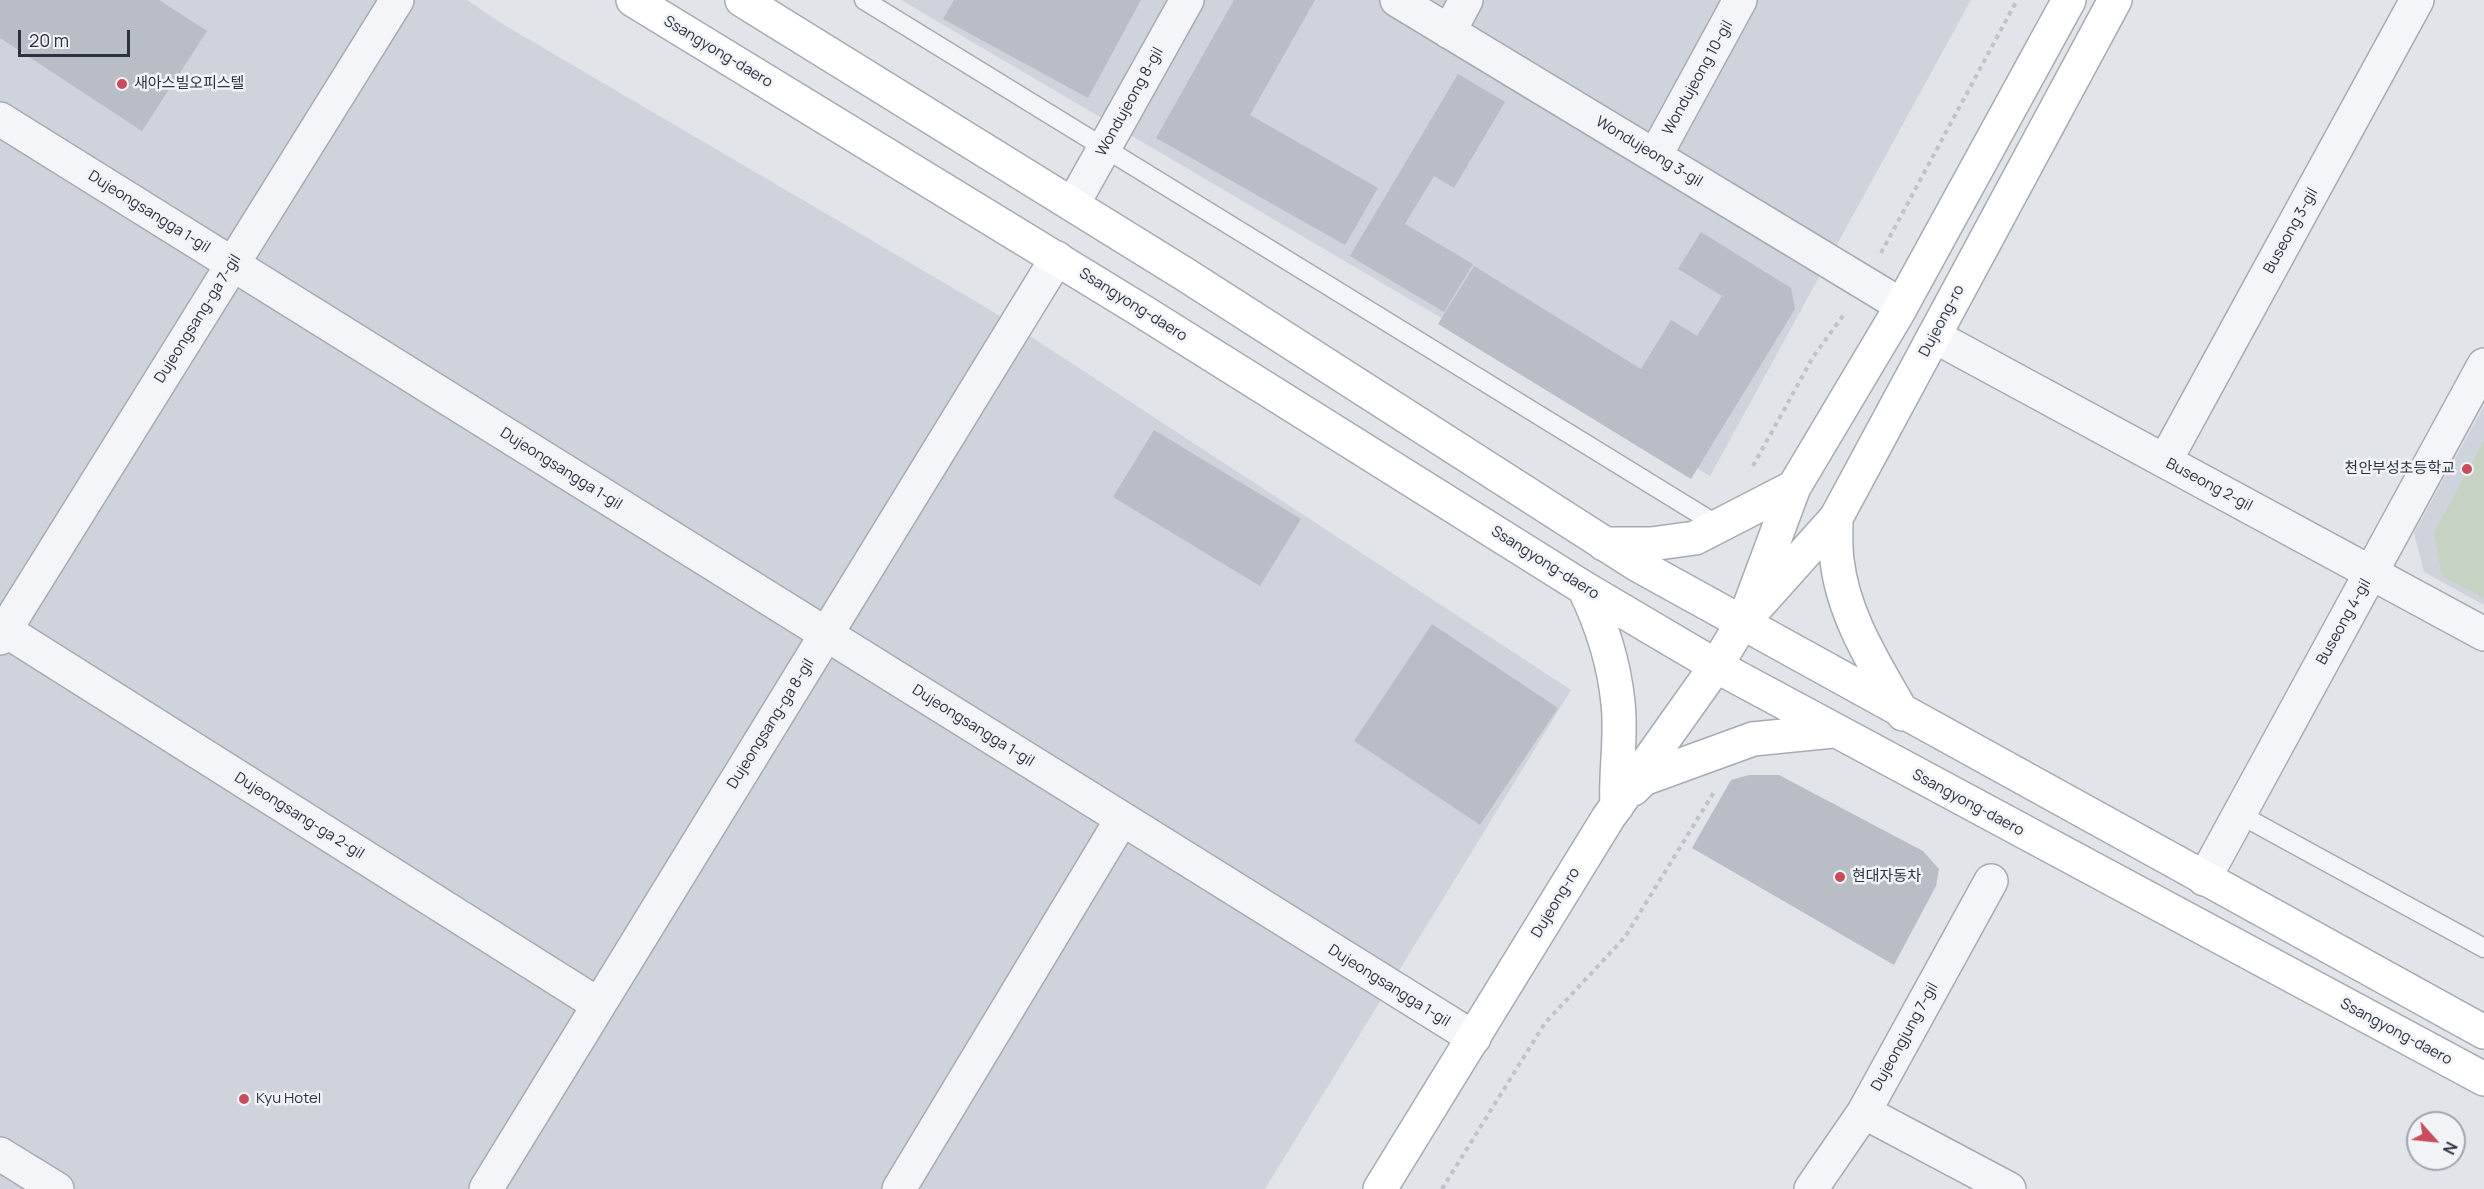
<!DOCTYPE html>
<html>
<head>
<meta charset="utf-8">
<style>
  body { margin:0 }
  #map { position:relative; width:2484px; height:1189px; overflow:hidden; background:#e1e4e9; font-family:Manrope,sans-serif }
  canvas { display:block }
  .north { position:absolute; left:2406px; top:1111px; width:60px; height:60px; box-sizing:border-box; background:#f1f3f7; border:2px solid #a1a6ae; border-radius:50%; rotate:117deg; font-size:16px; font-weight:700; line-height:24px; text-align:center; color:#2a3240 }
  .north::after { content:''; display:block; margin:auto; width:21px; height:27px; background:#c84c5b; clip-path:polygon(50% 0,100% 100%,50% 72%,0 100%) }
  .scale { position:absolute; left:18px; top:30px; width:112px; height:27px; box-sizing:border-box; border:3px solid #2a3240; border-top:0; padding-left:8px; font-size:18px; line-height:21px; white-space:nowrap; color:#2a3240; -webkit-text-stroke:4px #f1f3f7; paint-order:stroke }
</style>
</head>
<body>
<div id="map">
<canvas width="2484" height="1189"></canvas>
<div class="north">N</div>
<div class="scale">20 m</div>
</div>
<script>
const c = document.querySelector('canvas').getContext('2d');
c.lineJoin = 'round';
function fillPath(path, color) { c.fillStyle = color; c.fill(path, 'evenodd'); }
function trace(path, color, width, dash) { c.strokeStyle = color; c.lineWidth = width; c.lineCap = dash ? 'butt' : 'round'; c.setLineDash(dash || []); c.stroke(path); }
function label(font, color, halo, rows, align = 'center') {
  c.font = font + ' Manrope,"Noto Sans KR",sans-serif'; c.lineWidth = 5; c.setLineDash([]); c.textBaseline = 'middle'; c.strokeStyle = halo; c.fillStyle = color; for (const [text, x, y, turn = 0] of rows) {
    c.save(); c.translate(x, y); c.rotate((+turn || 0) * Math.PI / 180); c.textAlign = isNaN(turn) ? turn : align; if (halo) c.strokeText(text, 0, 0); c.fillText(text, 0, 0); c.restore();
  }
}
const built = new Path2D(`
  M0,0H467L499,22L987,308L1571,690L1265,1189H0Z
  M901,0H1971L1710,476Z
  M2484,406V605L2424,572L2414,533Z`);
const green = new Path2D(`
  M2484,441V598L2442,576L2434,532Z`);
const building = new Path2D(`
  M0,0H159L207,31L142,131L0,38Z
  M954,0H1141L1088,98L943,19Z
  M1234,0H1315L1250,115L1378,188L1345,245L1156,138Z
  M1458,74L1505,102L1454,188L1434,176L1405,224L1473,264L1444,312L1350,256Z
  M1701,232L1791,288L1795,309L1691,479L1438,324L1474,266L1641,369L1671,320L1697,336L1722,296L1678,269Z
  M1154,430L1301,519L1260,586L1113,497Z
  M1432,624L1558,708L1480,825L1354,741Z
  M1749,775H1779L1923,851L1939,869L1936,886L1894,965L1692,848L1731,780Z`);
const path = new Path2D(`
  M1881,253L2017,0
  M1753,466L1813,357L1845,313
  M1442,1189L1545,1023L1625,937L1714,792`);
const lane = new Path2D(`
  M864,0L1719,526
  M2239,814L2484,948`);
const street = new Path2D(`
  M1397,0L1901,305
  M1449,32L1466,0
  M0,119L1474,1038
  M1655,156L1740,0
  M1073,204L1187,0
  M1934,336L2484,634
  M2165,461L2417,0
  M0,627L599,1005
  M0,638L397,0
  M2204,879L2484,365
  M1864,1112L2009,1189
  M0,1154L57,1189
  M486,1189L1057,258
  M899,1189L1122,819
  M1811,1189L1864,1112L1991,881`);
const secondary = new Path2D(`
  M633,0L1142,311L1584,588L1716,666L2484,1079
  M742,0L1186,275L1638,565L2484,1032
  M1836,518C1836,532 1835,546 1837,560C1843,616 1876,666 1903,714
  M1604,544H1651L1695,538L1794,487
  M1584,588C1602,625 1614,662 1618,703C1622,736 1615,772 1617,806
  M1750,605L1794,487L1897,314L2069,0
  M1633,789L1643,779L1753,739L1833,731
  M1380,1189L1608,818L1716,666L1742,623L1836,518L2115,0`);
const markers = [
  [122,84,6,"#c84c5b"],
  [2467,469,6,"#c84c5b"],
  [1840,877,6,"#c84c5b"],
  [244,1099,6,"#c84c5b"]
];
const streetNames = [
  ["Ssangyong-daero",718,52,31],
  ["Wondujeong 10-gil",1698,78,-61],
  ["Wondujeong 8-gil",1130,102,-61],
  ["Wondujeong 3-gil",1649,152,31],
  ["Dujeongsangga 1-gil",149,212,32],
  ["Buseong 3-gil",2291,231,-61],
  ["Ssangyong-daero",1133,305,32],
  ["Dujeongsang-ga 7-gil",198,319,-58],
  ["Dujeong-ro",1942,321,-62],
  ["Dujeongsangga 1-gil",561,469,32],
  ["Buseong 2-gil",2209,485,28],
  ["Ssangyong-daero",1545,563,32],
  ["Buseong 4-gil",2344,622,-61],
  ["Dujeongsang-ga 8-gil",771,724,-58],
  ["Dujeongsangga 1-gil",973,726,32],
  ["Ssangyong-daero",1968,803,28],
  ["Dujeongsang-ga 2-gil",299,816,32],
  ["Dujeong-ro",1556,903,-59],
  ["Dujeongsangga 1-gil",1389,986,32],
  ["Ssangyong-daero",2396,1032,28],
  ["Dujeongjung 7-gil",1905,1037,-61]
];
const poiNames = [
  ["새아스빌오피스텔",134,84],
  ["천안부성초등학교",2455,469,"right"],
  ["현대자동차",1852,877],
  ["Kyu Hotel",256,1099]
];
fillPath(built, '#cfd3db');
fillPath(green, '#c6d3c3');
fillPath(building, '#b9bdc6');
trace(lane, '#a6abb3', 21);
trace(street, '#a6abb3', 36);
trace(secondary, '#a6abb3', 36);
trace(path, '#bfc2c8', 4, [4.5, 4.5]);
trace(lane, '#f4f5f8', 18);
trace(street, '#f4f5f8', 33);
trace(secondary, '#fff', 33);
for (const [x, y, r, color] of markers) { const dot = new Path2D(); dot.arc(x, y, r, 0, 2 * Math.PI); c.fillStyle = color; c.fill(dot); trace(dot, '#f1f3f7', 2); }
label('15px', '#2a3240', '#f1f3f7', streetNames);
label('15px', '#2a3240', '#f1f3f7', poiNames, 'left');
</script>
</body>
</html>
